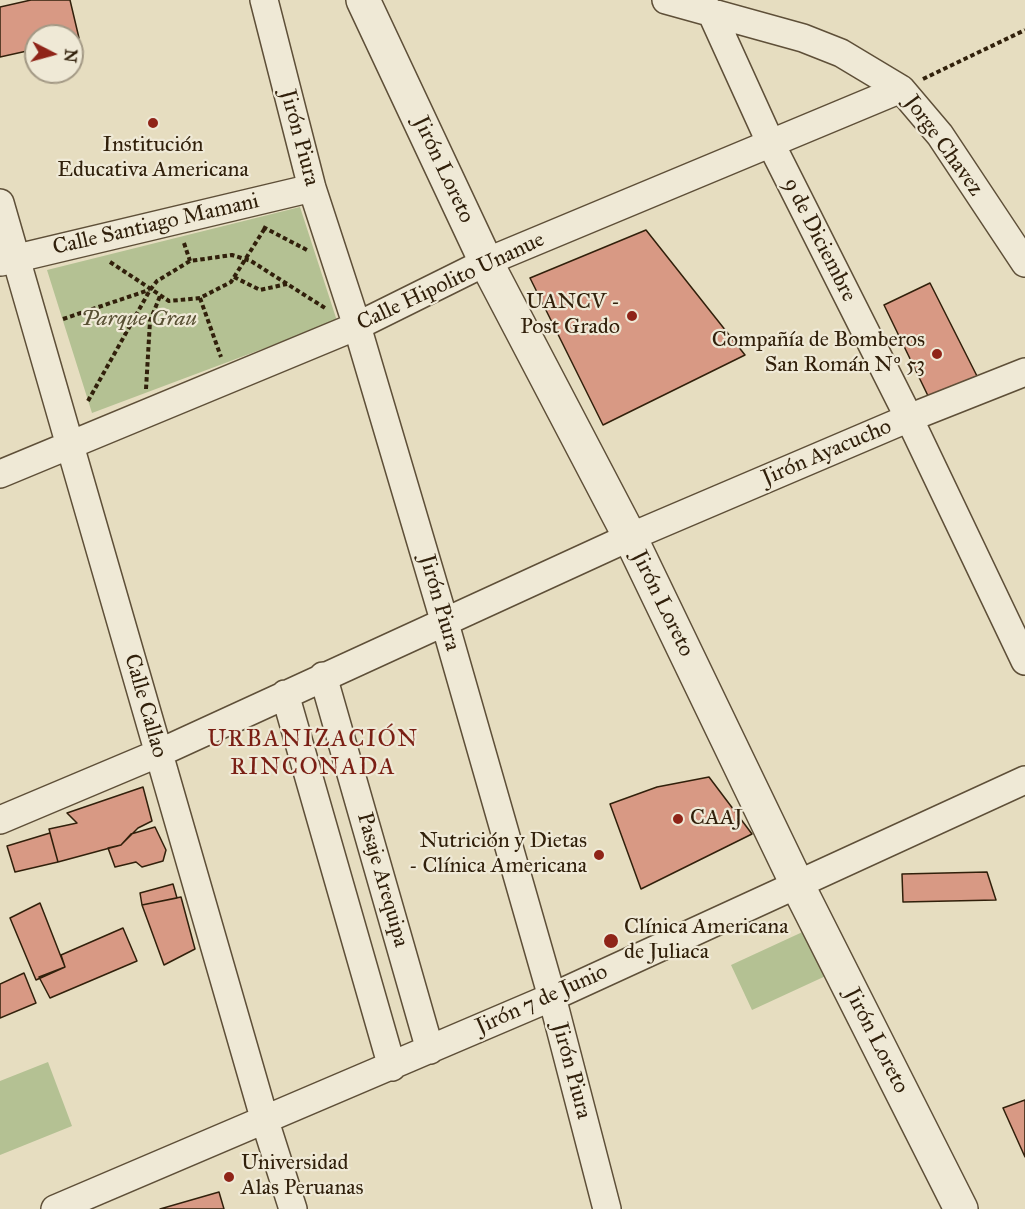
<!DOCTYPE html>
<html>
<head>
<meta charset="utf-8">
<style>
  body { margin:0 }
  #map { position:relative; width:1025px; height:1209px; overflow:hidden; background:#e6ddc0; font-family:"IM FELL Great Primer",serif }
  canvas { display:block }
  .north { position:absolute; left:24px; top:24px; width:60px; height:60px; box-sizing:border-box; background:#efe9d6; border:2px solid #a39985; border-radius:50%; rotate:96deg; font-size:16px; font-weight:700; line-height:24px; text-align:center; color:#31200b }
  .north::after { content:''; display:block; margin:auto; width:21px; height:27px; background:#8f2418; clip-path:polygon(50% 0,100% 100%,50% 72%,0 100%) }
</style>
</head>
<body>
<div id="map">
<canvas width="1025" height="1209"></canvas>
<div class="north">N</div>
</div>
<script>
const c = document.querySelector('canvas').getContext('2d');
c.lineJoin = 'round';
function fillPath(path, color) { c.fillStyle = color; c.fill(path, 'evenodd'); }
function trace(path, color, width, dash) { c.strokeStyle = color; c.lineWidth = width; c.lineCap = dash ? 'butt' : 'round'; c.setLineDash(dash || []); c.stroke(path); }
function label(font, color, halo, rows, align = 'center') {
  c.font = font + ' "IM FELL Great Primer",serif'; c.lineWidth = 4.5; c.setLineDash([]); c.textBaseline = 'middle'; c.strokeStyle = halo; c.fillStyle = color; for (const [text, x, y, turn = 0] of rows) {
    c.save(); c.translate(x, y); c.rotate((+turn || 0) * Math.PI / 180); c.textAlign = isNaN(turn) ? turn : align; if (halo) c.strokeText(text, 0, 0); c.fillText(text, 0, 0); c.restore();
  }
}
const green = new Path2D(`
  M300,207L337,321L92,413L47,270Z
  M809,929L830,974L752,1010L731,965Z
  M48,1062L72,1126L0,1155V1081Z`);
const building = new Path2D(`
  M31,0H70L79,38L72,40V36H36V49L0,57V7Z
  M646,230L745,355L603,425L530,278Z
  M930,283L979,380L931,402L884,305Z
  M709,777L752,834L641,889L610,804L657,787Z
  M143,787L152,821L138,828L121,845L58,862L49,829L77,823L67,813Z
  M155,827L166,850L163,861L142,867L136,862L115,867L108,848L121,845L131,834Z
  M50,833L58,862L15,872L7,846Z
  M987,872L996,900L903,902L902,874Z
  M173,884L177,898L142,905L140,893Z
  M181,897L195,949L164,965L142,905Z
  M40,903L65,967L36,980L10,918Z
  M123,928L137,961L50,998L39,977L65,967L61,955Z
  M24,973L36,1003L0,1018V984Z
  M1025,1100V1157L1003,1108Z
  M219,1192L224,1209H160Z`);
const path = new Path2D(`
  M923,79L1025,30
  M263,227L307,250
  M184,243L190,261
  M110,262L169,301L200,298L231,282L265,228
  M234,277L260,290L287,284
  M200,298L221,357
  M63,319L149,290
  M146,389L150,321L160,296
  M88,401L150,290L157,281L190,261L232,255L251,261L325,308`);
const minor = new Path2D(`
  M264,0L312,188L357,326L444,620L552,997L607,1209
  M666,0L803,38L841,53L901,89L940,135L1025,263
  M711,12L771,144L909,418L1025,661
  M0,203L265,1121L293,1209
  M1,262L312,188
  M0,474L357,326L486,262L901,89
  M323,676L430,1050
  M285,694L392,1067
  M0,820L159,753L630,537L909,418L1025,372
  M55,1209L552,997L1025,780`);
const tertiary = new Path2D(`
  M363,0L486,262L630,537L797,884L961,1209`);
const markers = [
  [153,123,6,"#8f2418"],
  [632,316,6,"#8f2418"],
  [937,354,6,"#8f2418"],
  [678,819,6,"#8f2418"],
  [599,855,6,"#8f2418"],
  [611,941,8,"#8f2418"],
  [229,1177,6,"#8f2418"]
];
const streetNames = [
  ["Jirón Piura",299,138,75],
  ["Jorge Chavez",943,146,54],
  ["Jirón Loreto",443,170,65],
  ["Calle Santiago Mamani",156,225,-13],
  ["9 de Diciembre",819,240,63],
  ["Calle Hipolito Unanue",451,282,-25],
  ["Jirón Ayacucho",827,453,-23],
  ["Jirón Piura",439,603,74],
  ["Jirón Loreto",662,604,64],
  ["Calle Callao",145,706,74],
  ["Pasaje Arequipa",382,880,74],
  ["Jirón 7 de Junio",542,1000,-24],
  ["Jirón Loreto",876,1041,63],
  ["Jirón Piura",571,1071,75]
];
const poiNames = [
  ["Institución",153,146,"center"],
  ["Educativa Americana",153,171,"center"],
  ["UANCV -",620,303],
  ["Post Grado",620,328],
  ["Compañía de Bomberos",925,341],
  ["San Román Nº 53",925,366],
  ["CAAJ",690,819,"left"],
  ["Nutrición y Dietas",587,842],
  ["- Clínica Americana",587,867],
  ["Clínica Americana",624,928,"left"],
  ["de Juliaca",624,953,"left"],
  ["Universidad",241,1164,"left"],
  ["Alas Peruanas",241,1189,"left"]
];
const parkNames = [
  ["Parque Grau",139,320]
];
const neighbourhoodNames = [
  ["URBANIZACIÓN",313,740],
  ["RINCONADA",313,768]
];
fillPath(green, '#b4c193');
fillPath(building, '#d89984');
trace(building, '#31200b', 1.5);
trace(minor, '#5e4f38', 30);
trace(tertiary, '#5e4f38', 36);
trace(path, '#31200b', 4, [4.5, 3]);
trace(minor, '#efe9d6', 27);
trace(tertiary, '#efe9d6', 33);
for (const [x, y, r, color] of markers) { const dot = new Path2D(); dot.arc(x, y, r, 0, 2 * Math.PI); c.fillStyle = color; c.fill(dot); trace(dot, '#efe9d6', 2); }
label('22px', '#31200b', '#efe9d6', streetNames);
label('22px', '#31200b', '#efe9d6', poiNames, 'right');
label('italic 22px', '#585034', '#efe9d6', parkNames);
c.letterSpacing = '1.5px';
label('24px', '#7a1f14', '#efe9d6', neighbourhoodNames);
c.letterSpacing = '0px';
</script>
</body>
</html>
